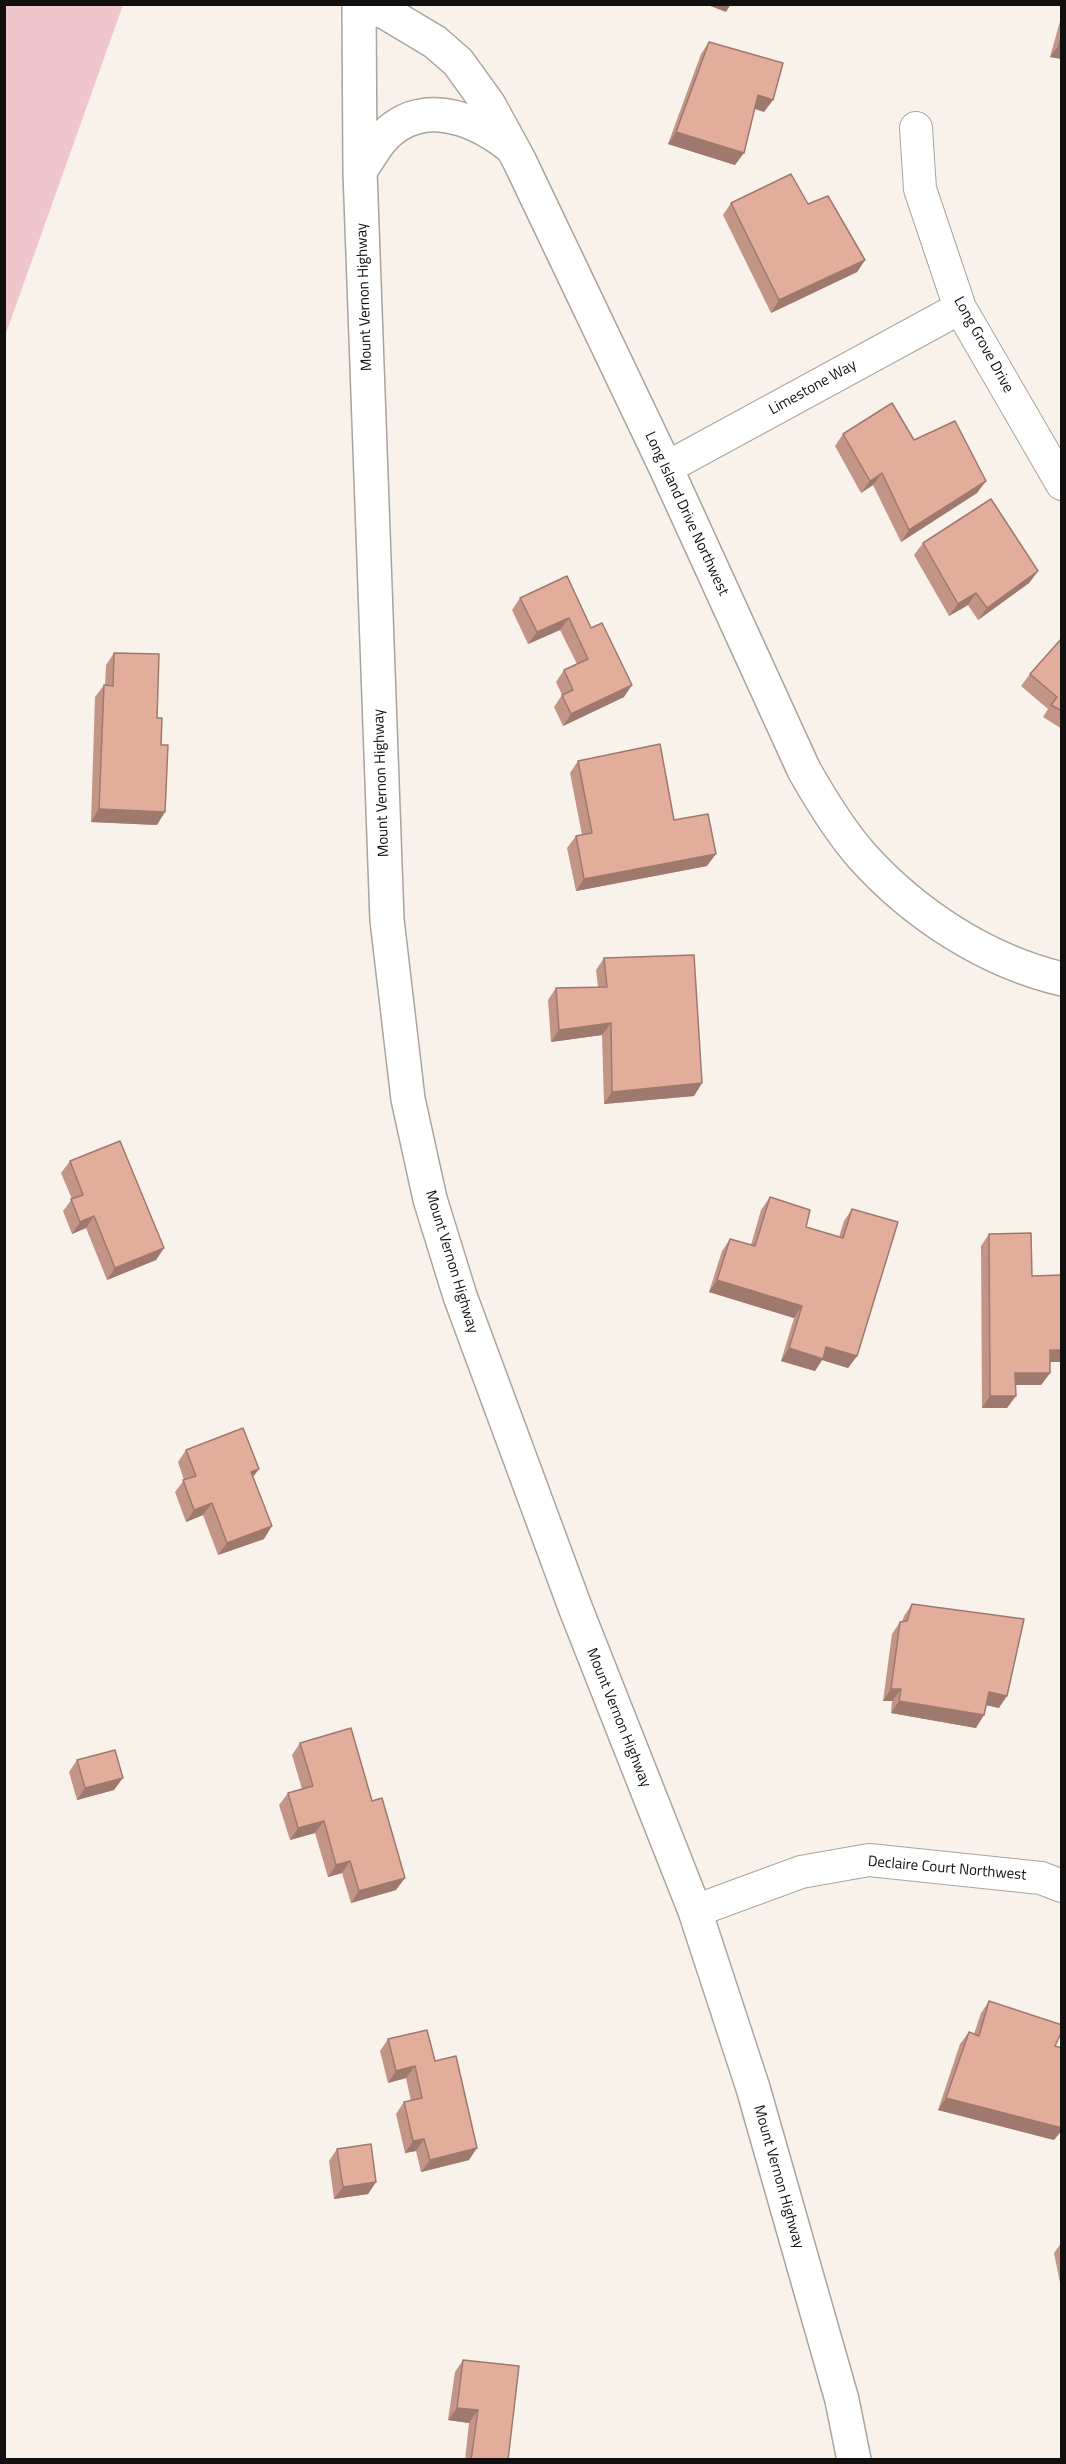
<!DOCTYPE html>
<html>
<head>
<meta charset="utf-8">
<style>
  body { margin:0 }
  #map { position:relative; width:1066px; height:2464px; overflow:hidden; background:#f9f2ea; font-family:"Titillium Web",sans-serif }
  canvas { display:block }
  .frame { position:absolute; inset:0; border:6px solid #12100e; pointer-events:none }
</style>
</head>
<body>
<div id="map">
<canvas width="1066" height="2464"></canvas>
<div class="frame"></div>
</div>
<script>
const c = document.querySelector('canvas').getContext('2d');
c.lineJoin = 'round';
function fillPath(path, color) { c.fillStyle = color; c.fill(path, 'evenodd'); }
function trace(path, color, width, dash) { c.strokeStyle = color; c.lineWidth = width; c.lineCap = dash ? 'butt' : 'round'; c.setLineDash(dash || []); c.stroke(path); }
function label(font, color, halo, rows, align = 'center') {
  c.font = font + ' "Titillium Web",sans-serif'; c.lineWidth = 4.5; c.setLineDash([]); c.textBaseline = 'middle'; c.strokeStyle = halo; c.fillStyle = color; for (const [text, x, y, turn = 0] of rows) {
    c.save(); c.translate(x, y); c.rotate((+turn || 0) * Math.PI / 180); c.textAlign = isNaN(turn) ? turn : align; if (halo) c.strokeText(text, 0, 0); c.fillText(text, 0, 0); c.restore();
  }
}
const green = new Path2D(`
  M5,4L123,5L5,336L4,5Z`);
const minor = new Path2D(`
  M916,128L920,189L960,308L1062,484
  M666,468L960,308
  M695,1911L801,1872L869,1860L1041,1878L1062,1886`);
const tertiary = new Path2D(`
  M359,4L360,171L387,920L408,1099L430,1199L460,1296L575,1607L695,1911L753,2088L842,2400L854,2460
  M359,5L385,12L435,42L458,62L489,105L519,160L666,468L804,770C821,800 839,830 862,856C914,914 986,961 1062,979
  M360,171C367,161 373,150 381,140C418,97 472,116 510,146`);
const wall = new Path2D(`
  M1062,14V59L1050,57Z
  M709,42L764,112L755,109L735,165L668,144L701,54Z
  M731,203L808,204L865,260L857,272L771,313L723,215Z
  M843,434L914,440L977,493L901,542L873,485L861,493L835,446Z
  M923,543L1038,571L1029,583L978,620L968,605L949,616L914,555Z
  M567,576L624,697L563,726L554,707L562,695L556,682L564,670L577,664L560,630L528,644L512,610L520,598Z
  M1062,638V729L1043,717L1048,709L1021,686L1030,674Z
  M114,653L157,718V825L91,822L95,697L104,685H105L106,665Z
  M578,761L674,820L707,866L576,891L567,848L576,836L582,835L570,773Z
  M604,958L702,1083L694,1096L604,1104L602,1035L551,1042L548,1000L556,988L598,987L596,970Z
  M70,1161L164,1248L156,1260L107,1280L86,1228L72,1234L63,1211L72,1199L61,1173Z
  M770,1197L806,1227L839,1237L844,1221L852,1209L857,1356L848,1368L822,1360L815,1371L781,1361L794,1318L709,1292L722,1251L730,1239L751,1245L761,1210Z
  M989,1234L1032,1276L1062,1275V1362H1050V1373L1041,1385H1016L1007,1408H982L981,1246Z
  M186,1450L253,1477L264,1539L218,1555L203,1515L186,1522L175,1492L184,1480L178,1462Z
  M912,1604L999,1708L986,1705L976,1728L891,1713L892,1701H883L892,1634L900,1622H902L904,1616Z
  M300,1743L396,1890L351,1903L342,1873L328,1877L315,1833L290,1840L279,1805L288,1793L302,1789L292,1755Z
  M77,1760L114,1790L77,1800L69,1772Z
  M989,2001L1055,2046L1062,2048V2130L1054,2140L938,2110L960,2044L969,2032L974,2034L981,2013Z
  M388,2039L435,2061L469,2160L421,2172L416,2151L405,2153L396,2114L404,2102L411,2101L406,2078L388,2083L380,2051Z
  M337,2149L376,2182L368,2194L334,2199L329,2161Z
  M1062,2242V2292L1054,2253Z
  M463,2360L508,2460H465L469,2423L448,2420L455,2372Z`);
const shadedWall = new Path2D(`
  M705,4H731L726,12Z
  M1059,45H1062V59L1050,57Z
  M758,95L773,100L764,112L750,107Z
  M676,132L744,153L735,165L668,144Z
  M865,260L857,272L771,313L779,300Z
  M882,473L873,485L861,493L870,481Z
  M986,481L977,493L901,542L909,530Z
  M1038,571L1029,583L978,620L987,608Z
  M976,593L968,605L949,616L958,604Z
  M569,618L560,630L528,644L537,632Z
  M632,685L624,697L563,726L571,714Z
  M99,809L165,812L157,825L91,822Z
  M716,854L707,866L576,891L584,879Z
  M611,1023L602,1035L551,1042L559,1030Z
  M702,1083L694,1096L604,1104L612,1092Z
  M94,1216L86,1228L72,1234L80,1222Z
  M164,1248L156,1260L107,1280L115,1268Z
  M717,1280L802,1306L794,1318L709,1292Z
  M826,1347L857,1356L848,1368L822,1360L815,1371L781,1361L789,1348Z
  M1050,1350H1062V1362H1042Z
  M1015,1373H1050L1041,1385H1007Z
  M990,1396H1016L1007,1408H982Z
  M259,1469L250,1481L251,1472Z
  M212,1503L203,1515L186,1522L194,1510Z
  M272,1526L264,1539L218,1555L227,1543Z
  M891,1689H901L892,1701H883Z
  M989,1692L1007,1696L999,1708L981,1704Z
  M899,1701L984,1715L976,1728L891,1713Z
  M123,1778L114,1790L77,1800L85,1788Z
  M324,1821L315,1833L290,1840L298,1828Z
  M350,1861L342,1873L328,1877L336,1865Z
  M405,1878L396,1890L351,1903L359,1891Z
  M415,2066L406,2078L388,2083L396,2071Z
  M946,2098L1062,2128V2130L1054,2140L938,2110Z
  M424,2139L416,2151L405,2153L413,2141Z
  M477,2148L469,2160L421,2172L430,2160Z
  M376,2182L368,2194L334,2199L343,2187Z
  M457,2408L478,2410L469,2423L448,2420Z`);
const building = new Path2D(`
  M1062,34V45H1059Z
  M709,42L783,63L773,100L758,95L744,153L676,132Z
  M791,174L808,204L828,196L865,260L779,300L731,203Z
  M892,403L914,440L955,421L986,481L909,530L882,473L870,481L843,434Z
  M991,499L1038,571L987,608L976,593L958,604L923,543Z
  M567,576L591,628L602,623L632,685L571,714L562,695L573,690L564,670L588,659L569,618L537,632L520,598Z
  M1062,638V711L1051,705L1057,697L1030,674Z
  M114,653L159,654L157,718H162L161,745H168L165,812L99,809L104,685L113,686Z
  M660,744L674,820L708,814L716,854L584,879L576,836L592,833L578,761Z
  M694,955L702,1083L612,1092L611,1023L559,1030L556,988L607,987L604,958Z
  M120,1141L164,1248L115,1268L94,1216L80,1222L71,1199L83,1195L70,1161Z
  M770,1197L810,1210L806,1227L843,1238L852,1209L898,1222L857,1356L826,1347L823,1359L789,1348L802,1306L717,1280L730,1239L755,1246Z
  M1031,1233L1032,1276L1062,1275V1350H1050V1373H1015L1016,1396H990L989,1234Z
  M243,1428L259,1469L251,1472L272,1526L227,1543L212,1503L194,1510L183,1480L196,1476L186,1450Z
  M912,1604L1024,1619L1007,1696L989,1692L984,1715L899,1701L901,1689H891L900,1622L907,1621Z
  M351,1728L372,1801L382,1798L405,1878L359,1891L350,1861L336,1865L324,1821L298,1828L288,1793L313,1786L300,1743Z
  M115,1750L123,1778L85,1788L77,1760Z
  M989,2001L1062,2025V2031L1055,2046L1062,2048V2128L946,2098L969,2032L979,2036Z
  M427,2030L435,2061L456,2056L477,2148L430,2160L424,2139L413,2141L404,2102L422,2098L415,2066L396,2071L388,2039Z
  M371,2144L376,2182L343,2187L337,2149Z
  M463,2360L519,2366L508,2460H471L478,2410L457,2408Z`);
const streetNames = [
  ["Mount Vernon Highway",365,297,-92],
  ["Long Grove Drive",983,345,61],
  ["Limestone Way",813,388,-29],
  ["Long Island Drive Northwest",686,514,65],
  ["Mount Vernon Highway",382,783,-92],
  ["Mount Vernon Highway",451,1262,73],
  ["Mount Vernon Highway",618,1718,68],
  ["Declaire Court Northwest",947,1869,5],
  ["Mount Vernon Highway",778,2177,74]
];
fillPath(green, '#eec6cc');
trace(minor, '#aba49d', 34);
trace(tertiary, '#aba49d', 36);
trace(minor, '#fff', 32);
trace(tertiary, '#fff', 33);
fillPath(wall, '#c39586');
fillPath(shadedWall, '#9f796d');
fillPath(building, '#e3ad9c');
trace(building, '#9f796d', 1.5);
label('15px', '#12100e', '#fff', streetNames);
</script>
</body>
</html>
